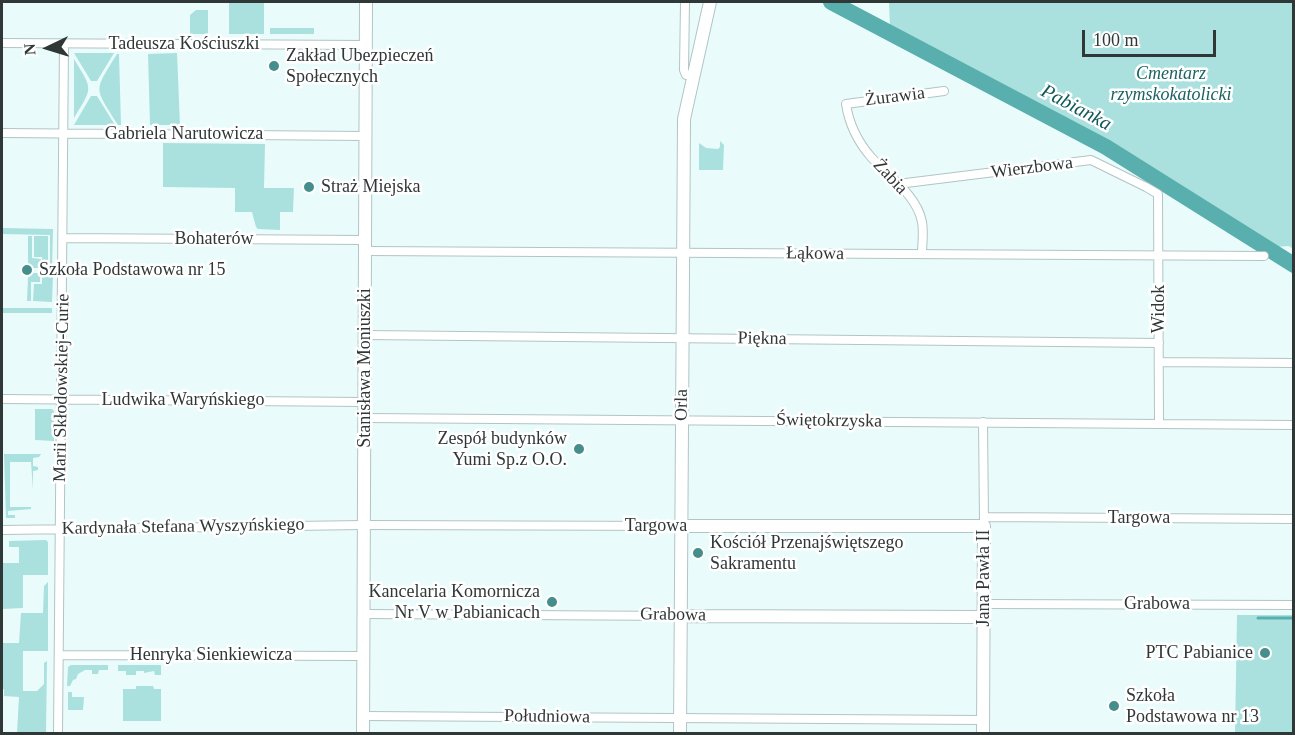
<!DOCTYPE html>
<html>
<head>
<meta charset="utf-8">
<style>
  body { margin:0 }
  #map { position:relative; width:1295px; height:735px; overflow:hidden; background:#e9fcfb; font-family:"Times New Roman",serif }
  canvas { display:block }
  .frame { position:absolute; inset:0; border:3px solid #303737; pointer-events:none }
  .north { position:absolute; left:18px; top:18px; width:60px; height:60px; -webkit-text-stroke:4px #fff; paint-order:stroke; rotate:266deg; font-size:16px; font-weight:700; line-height:24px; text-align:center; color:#303737 }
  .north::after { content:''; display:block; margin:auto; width:21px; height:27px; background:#303737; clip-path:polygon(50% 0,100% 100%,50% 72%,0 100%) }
  .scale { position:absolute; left:1082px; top:30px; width:134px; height:27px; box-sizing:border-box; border:3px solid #303737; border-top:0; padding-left:8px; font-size:18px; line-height:21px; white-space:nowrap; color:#303737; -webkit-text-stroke:4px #fff; paint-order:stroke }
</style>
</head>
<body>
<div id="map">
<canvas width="1295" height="735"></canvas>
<div class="frame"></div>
<div class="north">N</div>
<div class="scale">100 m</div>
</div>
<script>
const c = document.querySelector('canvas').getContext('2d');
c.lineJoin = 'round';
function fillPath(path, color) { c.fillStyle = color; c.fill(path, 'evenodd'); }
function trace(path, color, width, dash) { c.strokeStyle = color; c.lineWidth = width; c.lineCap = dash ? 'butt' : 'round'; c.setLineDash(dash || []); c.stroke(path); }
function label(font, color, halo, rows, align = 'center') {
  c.font = font + ' "Times New Roman",serif'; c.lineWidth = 5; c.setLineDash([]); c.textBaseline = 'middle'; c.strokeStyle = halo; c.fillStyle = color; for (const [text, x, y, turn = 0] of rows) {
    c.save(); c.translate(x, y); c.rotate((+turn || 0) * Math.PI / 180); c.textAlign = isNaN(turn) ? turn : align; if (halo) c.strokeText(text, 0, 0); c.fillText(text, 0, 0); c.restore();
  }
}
const green = new Path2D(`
  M229,2H264V34H229Z
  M889,2H1293V249L1289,246L1276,247L1108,142L890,28Z
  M196,10H208V34H190V15Z
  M270,28H314V34H270Z
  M74,53H114L97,81H91Z
  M177,53L180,125H150L148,54Z
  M117,54H119L121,125H118C94,86 93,93 117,54Z
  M74,59C93,90 93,87 74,118Z
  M91,96H97L115,125H74Z
  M720,141L724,145L723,170H699V143L706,148L718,149L720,147Z
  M163,143L265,144L264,188H294V185L293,212H280V230L258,229L256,227L252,212H235V188L163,187Z
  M2,228L53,229L52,268L50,269V235L2,234Z
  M28,236H32V258L41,259V268H31L30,264H28Z
  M34,236H48V268H42V257H34Z
  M31,273H40V282H31V301H27L28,277H30Z
  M42,273L53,274L52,302L33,301L34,284H42Z
  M2,308H52V313H2Z
  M35,409H52L54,411V441L35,440Z
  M4,454H41L39,457L33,458V466L38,467V470L33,471V490L31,462H10V507H31V509L8,511V515H15V518H6Z
  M46,540L48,542V575H23V608L2,609V563H19V547H9V541Z
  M48,582V651H23V691H37L44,684V663L47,661L46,733H17L19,697L4,696V689H2V643H19L21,613H43L44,586Z
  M1237,615H1293V733H1235Z
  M71,665H108V670H99L98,674H92V670H85L78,674L76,679L73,680L70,686H67L68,667Z
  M118,665H161V675H155L154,671L144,673V671H136V675H126V671H118Z
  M136,686H153L154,689H161V721H123V689H136Z
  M68,692H72V697H84L83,710H68Z`);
const stream = new Path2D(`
  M1258,618H1294`);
const river = new Path2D(`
  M831,2L1106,147L1294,265`);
const street = new Path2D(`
  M685,2L684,70L686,75L693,77
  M2,43L366,45
  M2,133L366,136
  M898,184L1091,160L1146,187L1158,194L1159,424
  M63,238L365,240
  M365,251L1264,256
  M922,254C922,244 924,232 922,222C917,195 888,176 871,157C858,142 849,124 846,104L944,91
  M365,335L1159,343
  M1159,362L1294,363
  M2,399L365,402
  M365,418L1294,425
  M983,422L984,521
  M984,517L1294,519
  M2,530L364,525L682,526
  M984,604L1294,605
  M363,614L681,616
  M59,655L363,656
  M363,716L983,720
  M58,734L64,43`);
const secondary = new Path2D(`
  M682,526H984L983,734
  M681,616L983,617
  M363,734L366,2
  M680,734L684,119L710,2`);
const markers = [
  [274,66,6,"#468e8c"],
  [309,187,6,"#468e8c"],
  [27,270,6,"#468e8c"],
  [579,449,6,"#468e8c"],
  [698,553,6,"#468e8c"],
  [552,602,6,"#468e8c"],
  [1265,653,6,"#468e8c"],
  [1114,706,6,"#468e8c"]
];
const streetNames = [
  ["Tadeusza Kościuszki",184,44],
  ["Żurawia",895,97,-7],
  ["Gabriela Narutowicza",184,134],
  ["Wierzbowa",1032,168,-7],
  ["Żabia",890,177,47],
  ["Bohaterów",214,239],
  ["Łąkowa",815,254,1],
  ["Widok",1159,309,-90],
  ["Piękna",762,339,1],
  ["Stanisława Moniuszki",365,368,-90],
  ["Marii Skłodowskiej-Curie",62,388,-89],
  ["Ludwika Waryńskiego",183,400],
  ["Orla",682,405,-89],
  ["Świętokrzyska",829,421,1],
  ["Targowa",1139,518],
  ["Targowa",656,526],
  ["Kardynała Stefana Wyszyńskiego",183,527,-1],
  ["Jana Pawła II",984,578,-90],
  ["Grabowa",1157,604],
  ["Grabowa",673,615,1],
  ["Henryka Sienkiewicza",211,655],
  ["Południowa",547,717,1]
];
const poiNames = [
  ["Zakład Ubezpieczeń",286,56],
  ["Społecznych",286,77],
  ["Straż Miejska",321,187],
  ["Szkoła Podstawowa nr 15",39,270],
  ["Zespół budynków",567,439,"right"],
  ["Yumi Sp.z O.O.",567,460,"right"],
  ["Kościół Przenajświętszego",710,543],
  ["Sakramentu",710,564],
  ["Kancelaria Komornicza",540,592,"right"],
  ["Nr V w Pabianicach",540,613,"right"],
  ["PTC Pabianice",1253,653,"right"],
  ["Szkoła",1126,696],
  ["Podstawowa nr 13",1126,717]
];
const parkNames = [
  ["Cmentarz",1171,74],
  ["rzymskokatolicki",1171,95]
];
const waterNames = [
  ["Pabianka",1076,108,28]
];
fillPath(green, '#aae0de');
trace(stream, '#59afad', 3);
trace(river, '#59afad', 16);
trace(street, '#b2c4c3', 10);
trace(secondary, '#b2c4c3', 14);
trace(street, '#fff', 8);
trace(secondary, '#fff', 12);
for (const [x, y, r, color] of markers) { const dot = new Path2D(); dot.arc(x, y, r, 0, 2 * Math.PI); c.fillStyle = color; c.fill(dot); trace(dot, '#fff', 2); }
label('18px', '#303737', '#fff', streetNames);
label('18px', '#303737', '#fff', poiNames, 'left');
label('italic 18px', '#1b6361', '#fff', parkNames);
label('italic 20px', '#0f5a59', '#fff', waterNames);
</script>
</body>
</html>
